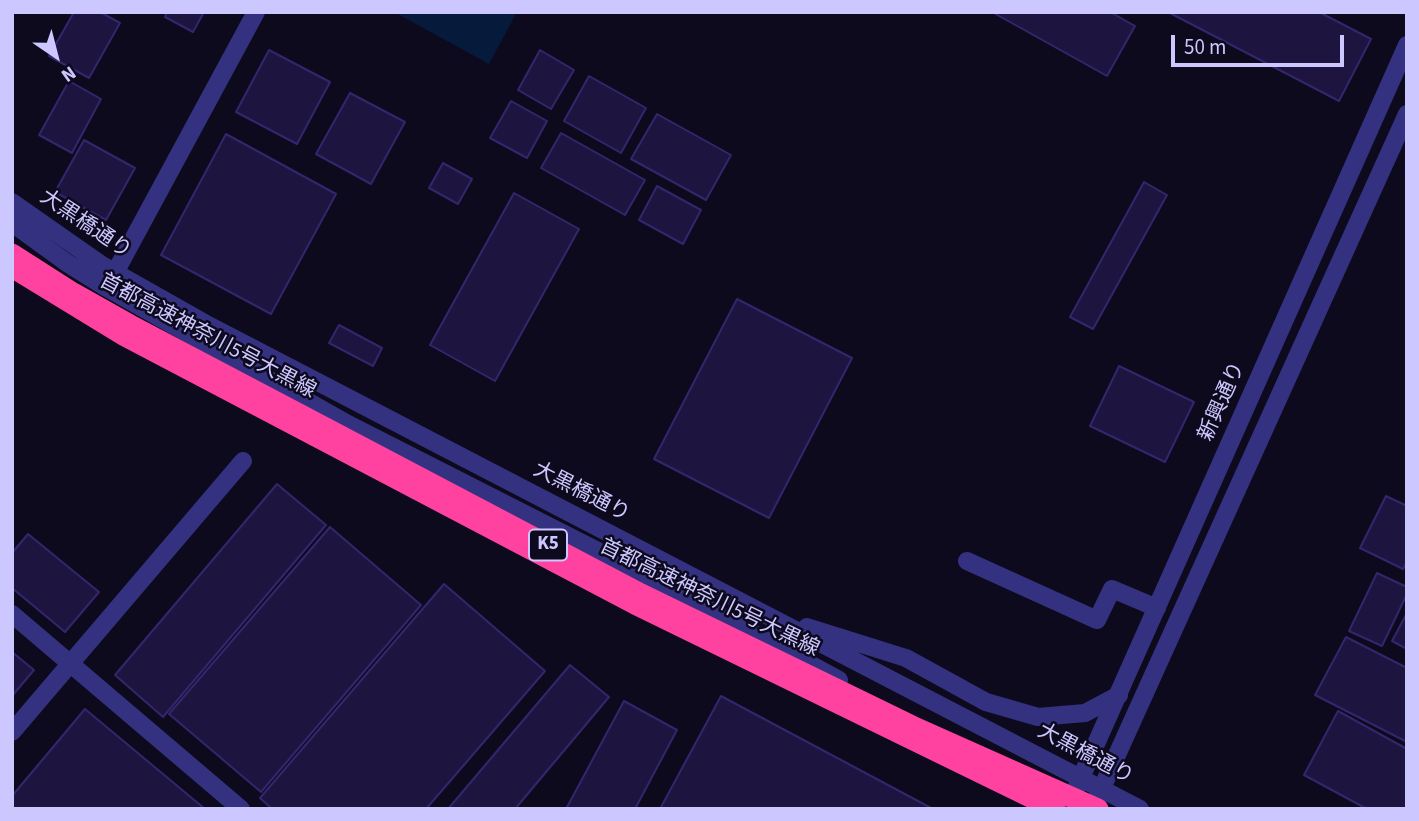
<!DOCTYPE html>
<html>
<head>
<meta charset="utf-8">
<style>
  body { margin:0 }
  #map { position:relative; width:1419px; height:821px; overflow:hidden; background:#0d0a1e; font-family:"Source Sans 3",sans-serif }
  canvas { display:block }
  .frame { position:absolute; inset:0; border:14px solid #cdc7ff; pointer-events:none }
  .north { position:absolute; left:21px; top:21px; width:70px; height:70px; -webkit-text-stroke:5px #0d0a1e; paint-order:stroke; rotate:145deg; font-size:19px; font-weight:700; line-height:28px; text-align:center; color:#cdc7ff }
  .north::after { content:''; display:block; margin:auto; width:24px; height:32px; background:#cdc7ff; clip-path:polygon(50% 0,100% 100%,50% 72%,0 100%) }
  .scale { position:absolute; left:1171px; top:35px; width:173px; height:32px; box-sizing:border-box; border:4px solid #cdc7ff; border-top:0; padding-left:9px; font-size:21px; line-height:24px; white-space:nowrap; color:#cdc7ff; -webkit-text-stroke:5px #0d0a1e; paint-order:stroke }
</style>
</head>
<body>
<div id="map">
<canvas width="1419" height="821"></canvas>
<div class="frame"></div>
<div class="north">N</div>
<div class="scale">50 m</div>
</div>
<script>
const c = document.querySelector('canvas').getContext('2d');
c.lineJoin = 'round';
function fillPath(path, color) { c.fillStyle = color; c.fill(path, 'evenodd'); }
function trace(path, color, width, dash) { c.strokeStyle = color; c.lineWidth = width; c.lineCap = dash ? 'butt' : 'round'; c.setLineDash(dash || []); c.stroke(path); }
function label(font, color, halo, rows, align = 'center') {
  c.font = font + ' "Source Sans 3","Noto Sans JP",sans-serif'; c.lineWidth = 5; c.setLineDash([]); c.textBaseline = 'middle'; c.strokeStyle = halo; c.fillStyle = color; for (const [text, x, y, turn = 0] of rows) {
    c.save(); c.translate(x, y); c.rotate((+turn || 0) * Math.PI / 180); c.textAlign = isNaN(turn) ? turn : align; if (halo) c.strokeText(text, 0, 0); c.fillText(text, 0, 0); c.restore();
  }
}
const water = new Path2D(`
  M394,12H517L489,64Z`);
const building = new Path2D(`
  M74,12H100L120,23L89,78L49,56Z
  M167,12H204L193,32L165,17Z
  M992,12H1110L1135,26L1107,76Z
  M1168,12H1319L1371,39L1339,101Z
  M269,50L330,82L297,144L236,112Z
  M540,50L574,70L551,109L518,90Z
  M589,76L646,108L621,153L564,121Z
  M69,81L101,99L72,153L39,135Z
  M350,93L405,122L371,184L316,154Z
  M511,101L547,121L527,158L490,138Z
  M657,114L731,155L706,200L631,159Z
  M561,133L645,180L625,215L541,168Z
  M226,134L336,194L271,314L161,255Z
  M84,140L135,168L106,220L55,192Z
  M443,163L472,179L458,204L429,188Z
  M1144,182L1167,195L1093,329L1070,317Z
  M657,186L701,210L683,244L639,220Z
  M514,193L579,229L495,381L430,345Z
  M737,299L852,358L769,518L654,459Z
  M339,325L382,348L373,366L329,343Z
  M1119,366L1194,402L1165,462L1090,426Z
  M277,484L326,525L163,717L115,675Z
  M1386,496L1407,506V562L1403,569L1360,548Z
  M330,527L421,605L261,792L169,714Z
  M28,534L99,592L65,632L12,588V553Z
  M1377,573L1407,587V594L1382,646L1349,631Z
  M444,584L545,671L426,809H272L260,798Z
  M1407,613V649L1392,641Z
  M1346,637L1407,668V742L1315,695Z
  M12,652L34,670L12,696Z
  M570,665L609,697L515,809H448Z
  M721,696L933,809H660Z
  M624,701L677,730L635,809H566Z
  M85,709L205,809H12V796Z
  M1338,711L1407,749V809H1367L1304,775Z`);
const minor = new Path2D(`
  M12,202L102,265L210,326L1140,809
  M12,223L67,263L107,288L348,424L647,576L839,680
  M110,282L256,12
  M967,561L1097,620L1112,589L1157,608
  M12,614L241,809
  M807,627L906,658L986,702L1038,717L1085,713L1119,695
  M12,732L243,461
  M1097,799L1407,114
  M1067,809L1407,45`);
const highway = new Path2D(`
  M12,267L125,336L635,604L1055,809`);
const highwayBridge = new Path2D(`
  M12,254L73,293L130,325L641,594L912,726L1098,809`);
const shields = [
  [548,545,38]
];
const shieldNames = [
  ["K5",548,545]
];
const streetNames = [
  ["大黒橋通り",85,225,34],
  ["首都高速神奈川5号大黒線",207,337,28],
  ["新興通り",1223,402,-66],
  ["大黒橋通り",581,493,27],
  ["首都高速神奈川5号大黒線",709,599,26],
  ["大黒橋通り",1085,755,28]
];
fillPath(water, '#061a3c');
fillPath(building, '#1d1540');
trace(building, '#33266d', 2);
trace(minor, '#343280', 18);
trace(highway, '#ff42a0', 21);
trace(highwayBridge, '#ff42a0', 21);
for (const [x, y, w] of shields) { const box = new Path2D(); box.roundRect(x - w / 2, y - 15.5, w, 31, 5); c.fillStyle = '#0d0a1e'; c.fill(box); trace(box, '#cdc7ff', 2); }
label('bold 19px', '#cdc7ff', null, shieldNames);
label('21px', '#cdc7ff', '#0d0a1e', streetNames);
</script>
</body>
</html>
